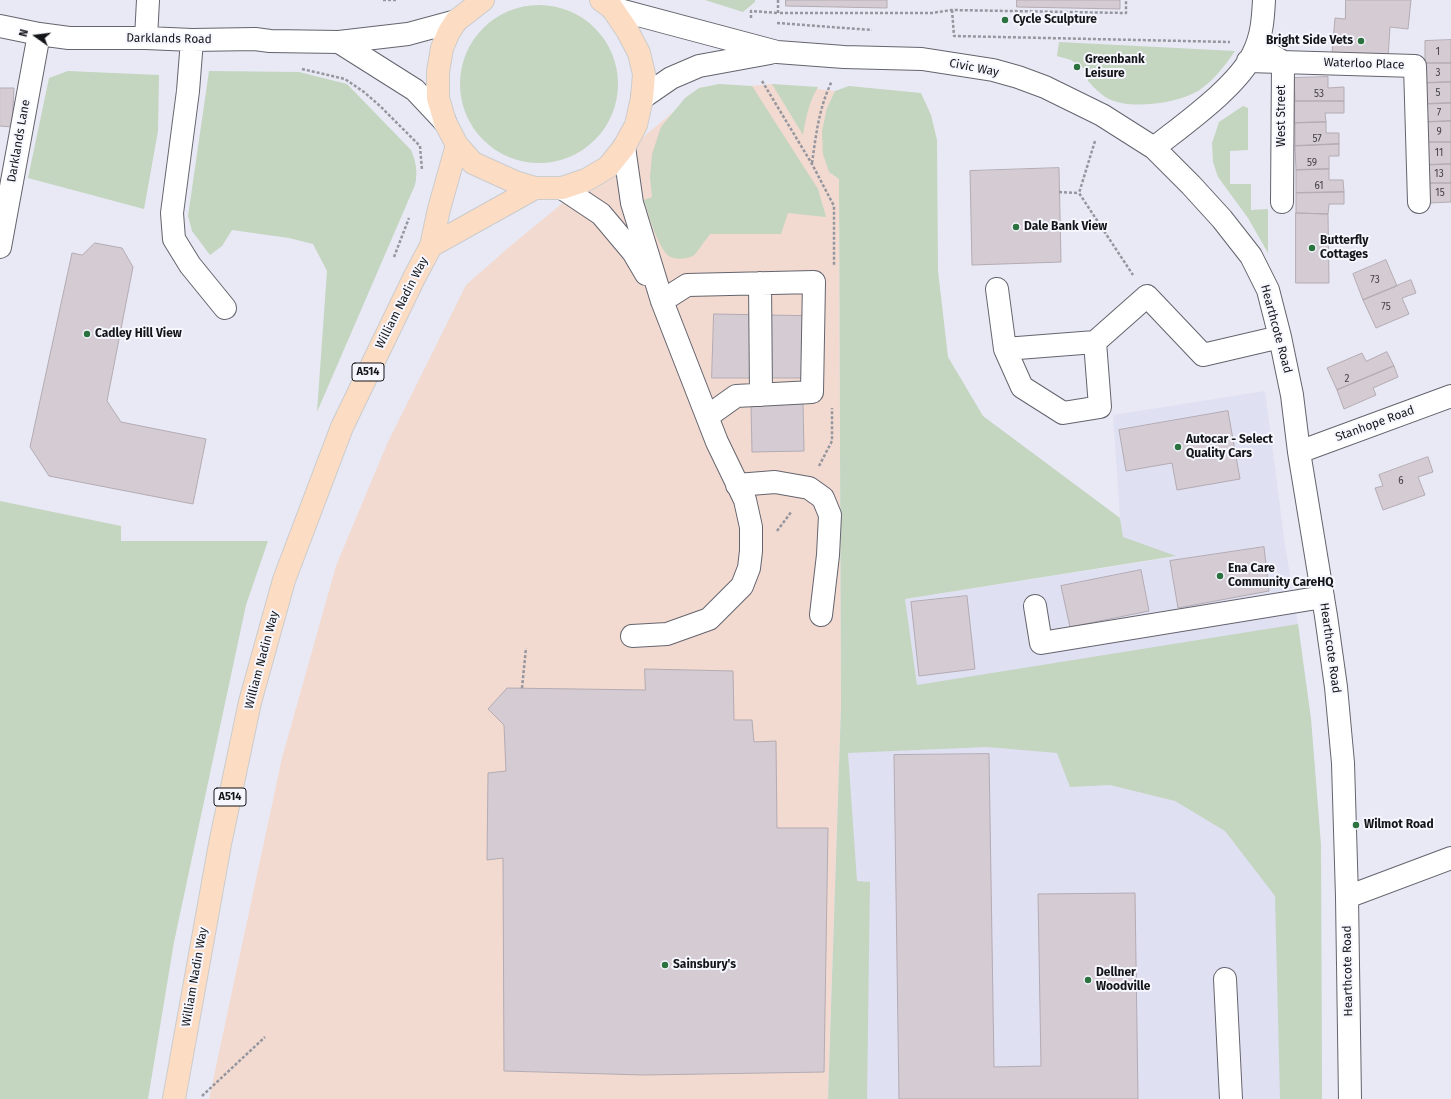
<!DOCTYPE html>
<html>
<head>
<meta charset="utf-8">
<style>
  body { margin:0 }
  #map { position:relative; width:1451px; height:1099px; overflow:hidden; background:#e8e9f4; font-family:"Fira Sans",sans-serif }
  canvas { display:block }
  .north { position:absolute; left:16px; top:16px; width:40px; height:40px; -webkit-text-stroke:3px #f6f6ff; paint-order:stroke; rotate:284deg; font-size:11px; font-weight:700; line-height:16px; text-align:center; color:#141518 }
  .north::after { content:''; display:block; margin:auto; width:14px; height:18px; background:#141518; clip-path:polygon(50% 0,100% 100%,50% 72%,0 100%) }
</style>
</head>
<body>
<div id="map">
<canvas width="1451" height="1099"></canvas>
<div class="north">N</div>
</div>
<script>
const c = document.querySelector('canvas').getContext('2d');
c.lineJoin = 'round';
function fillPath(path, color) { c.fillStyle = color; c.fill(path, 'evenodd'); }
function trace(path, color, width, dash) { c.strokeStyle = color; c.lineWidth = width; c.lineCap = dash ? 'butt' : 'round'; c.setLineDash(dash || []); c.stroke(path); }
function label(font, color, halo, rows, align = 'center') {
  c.font = font + ' "Fira Sans",sans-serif'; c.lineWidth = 4; c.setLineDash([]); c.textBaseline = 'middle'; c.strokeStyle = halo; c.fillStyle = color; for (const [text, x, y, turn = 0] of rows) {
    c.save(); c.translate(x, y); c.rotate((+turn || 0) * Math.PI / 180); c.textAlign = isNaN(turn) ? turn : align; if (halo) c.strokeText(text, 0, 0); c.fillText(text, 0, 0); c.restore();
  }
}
const commercial = new Path2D(`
  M772,84L835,91L827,108L829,172L839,179L841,707L828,1099H209L282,758L336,566L387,444L466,285L508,248L699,91Z`);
const built = new Path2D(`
  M1265,391L1285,545L1298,624L1311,719L1321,845L1322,1099H828L841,707L917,685L905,599L1175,557L1122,537L1120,518L1113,415Z`);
const green = new Path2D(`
  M705,0H755V2L743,12Z
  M460 84a79 79 0 1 1 158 0a79 79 0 1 1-158 0Z
  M1059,42L1235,51C1225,66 1213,81 1198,91C1177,103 1140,108 1117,102C1105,99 1096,90 1088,81L1089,72L1071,60L1057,56Z
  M68,71L159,75L158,131L144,209L28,178L49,78Z
  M209,71L299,72L347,84L411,150C416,162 418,172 415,185L317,412L327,271L313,244L289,238L232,230L222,246L210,255L192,231L188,216Z
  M719,84L752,86L818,189L826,217L788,213L781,234H710C706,239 697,253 693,256C686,259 675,260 669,256C658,248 648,213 644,200L652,197L650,177L652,154L661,127L685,98L699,88Z
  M772,84L818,87C809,102 806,117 803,135Z
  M849,86L921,93L931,115L937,140L938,271L948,357L983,416L1120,518L1123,537L1176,556L905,599L917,685L1298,624L1311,719L1321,845L1322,1099H1280L1275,896L1225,831L1175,801L1110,785L1070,787L1057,753L987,747L848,753L857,881L870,882L867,1099H828L841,707L839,179L829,172L823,154L822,131L827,108L835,91Z
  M1243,106L1248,108V150L1230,151V184H1251V210L1268,209V253L1248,218L1218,177L1213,162L1212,143L1219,122Z
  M0,501L121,526V541H268L246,605L174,942L148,1099H0Z`);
const building = new Path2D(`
  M786,0H887V8L786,6Z
  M1017,0H1120V9L1017,7Z
  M1346,0H1411L1408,29L1390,27L1388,58L1332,54L1335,18L1345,19Z
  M1451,40V63H1425V41Z
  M1425,63H1451V82L1425,83Z
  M1328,77V88L1344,87V101H1295L1294,78Z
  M1451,82V103L1427,104L1425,83Z
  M0,88H14L12,127L0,126Z
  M1295,101H1344V113H1325L1326,122L1295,123Z
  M1451,103V121L1428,122L1427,104Z
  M1451,121V142H1427L1428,122Z
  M1326,122V133H1339V144L1295,146V123Z
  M1427,142H1451V164L1427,165Z
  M1339,144V156H1329V169L1296,170L1295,146Z
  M1451,164V183H1428L1427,165Z
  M1059,168L1061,262L972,265L970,171Z
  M1329,169V180H1343L1344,192L1296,193V170Z
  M1428,183H1451V202L1429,203Z
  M1344,192V204H1329L1328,214L1296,213V193Z
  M1296,213L1328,214L1329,283H1296Z
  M95,243L122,248L133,267L107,401L121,422L206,439L193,504L49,476L30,447L72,253L82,255Z
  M1386,260L1397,286L1363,300L1353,274Z
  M1411,280L1416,293L1402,298L1409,314L1376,328L1363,300Z
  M714,314L823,316V378H712Z
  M1387,352L1394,366L1337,390L1327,368L1362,353L1366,361Z
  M1394,366L1398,377L1373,388L1376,395L1344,409L1337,390Z
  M803,404L804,451L752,452L751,405Z
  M1228,411L1240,479L1177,490L1172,463L1126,471L1119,430Z
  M1428,457L1433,472L1418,477L1425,495L1383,510L1375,488L1383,486L1379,475Z
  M1264,547L1269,591L1178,608L1170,561Z
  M1141,570L1149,611L1070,627L1061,586Z
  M967,596L975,669L919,676L911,602Z
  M645,669L733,671L734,720H752L754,742L776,741L777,828H828L824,1072L644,1075L504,1071L503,858L487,860L488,773L506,771L504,725L488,709L507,688L645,690Z
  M989,754L994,1067L1041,1066L1038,894L1135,893L1138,1099H899L894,755Z`);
const path = new Path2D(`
  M383,0H398
  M778,0V13H932L952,10L1126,13V0
  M952,10L954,36L1230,42
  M751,18V11L778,13
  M777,23L872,30
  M302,69L345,79L364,92L380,106L420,146L422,170
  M762,81L812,164L834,206V265
  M1095,141L1079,193L1133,275
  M812,163C816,135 819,107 832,81
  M1059,192L1079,193
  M394,257L409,218
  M819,466L832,441V408
  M777,531L792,511
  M522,688L526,648
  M202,1096L265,1037`);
const minor = new Path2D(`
  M612,8L777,52L844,57L922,59L993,70L1018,77L1045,87L1102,115L1154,148L1191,185L1222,219L1251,256L1268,290L1280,337L1292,395L1299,452L1326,616L1336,687L1343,763L1347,897L1350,1099
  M0,26L39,34L69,38H146L192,40L255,39L270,41L339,42L408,34L456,21
  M146,38L148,0
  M192,40L188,91L172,213L174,239L190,265L225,308
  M339,42L415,90L445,122
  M1270,54L1283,62L1282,202
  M1248,61L1415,66L1419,202
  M642,98L671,78L699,66L770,53
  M624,147L632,203L662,301L717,442L745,500L751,527V551L749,568L742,586L709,619L667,634L632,636
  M1154,148C1184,124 1237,87 1253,54C1262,36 1263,19 1264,0
  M562,188L601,214L633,252L646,274
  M0,247L39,34
  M760,283L761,395
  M997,289L1005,349L1022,387L1063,413L1100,407L1095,342L1147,296L1203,355L1280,337
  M662,301L687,285L814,282L812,392L736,396L708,416
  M1005,349L1095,342
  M1299,452L1451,396
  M737,485L775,482L809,488L823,498L830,515L828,555L821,615
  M1035,606L1041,643L1323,597
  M1347,897L1451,858
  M1225,979L1231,1099`);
const major = new Path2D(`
  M483,0L456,21L449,32L442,48L438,72V98L445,122L457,145L473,163L515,182L535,188H562L586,180L608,167L624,147L636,125L642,98L644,74L639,53L627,30L612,8L601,0
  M431,246L535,188
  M174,1099L220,844L250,702L284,580L342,427L414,278L431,246L439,209L457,145`);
const markers = [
  [1005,20,4,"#2c723f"],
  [1361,41,4,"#2c723f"],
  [1077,67,4,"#2c723f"],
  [1016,227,4,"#2c723f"],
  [1312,248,4,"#2c723f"],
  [87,334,4,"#2c723f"],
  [1178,447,4,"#2c723f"],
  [1220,576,4,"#2c723f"],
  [1356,825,4,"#2c723f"],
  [665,965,4,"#2c723f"],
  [1088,980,4,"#2c723f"]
];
const numberNames = [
  ["1",1438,52],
  ["3",1438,73],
  ["5",1438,93],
  ["53",1319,94],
  ["7",1439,113],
  ["9",1439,132],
  ["57",1317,139],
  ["11",1439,153],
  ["59",1312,163],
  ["13",1439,174],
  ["61",1319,186],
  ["15",1440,193],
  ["73",1375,280],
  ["75",1386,307],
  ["2",1347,379],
  ["6",1401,481]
];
const shields = [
  [368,372,32],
  [230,797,32]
];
const shieldNames = [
  ["A514",368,372],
  ["A514",230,797]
];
const poiNames = [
  ["Cycle Sculpture",1013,20],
  ["Bright Side Vets",1353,41,"right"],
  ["Greenbank",1085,60],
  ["Leisure",1085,74],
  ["Dale Bank View",1024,227],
  ["Butterfly",1320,241],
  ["Cottages",1320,255],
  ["Cadley Hill View",95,334],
  ["Autocar - Select",1186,440],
  ["Quality Cars",1186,454],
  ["Ena Care",1228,569],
  ["Community CareHQ",1228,583],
  ["Wilmot Road",1364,825],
  ["Sainsbury's",673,965],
  ["Dellner",1096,973],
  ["Woodville",1096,987]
];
const streetNames = [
  ["Darklands Road",169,39,1],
  ["Waterloo Place",1364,64,2],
  ["Civic Way",974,68,11],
  ["West Street",1282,116,-90],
  ["Darklands Lane",19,141,-80],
  ["William Nadin Way",402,303,-63],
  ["Hearthcote Road",1276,329,75],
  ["Stanhope Road",1375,424,-20],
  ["Hearthcote Road",1330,648,82],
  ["William Nadin Way",262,660,-75],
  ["Hearthcote Road",1348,971,-91],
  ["William Nadin Way",195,977,-80]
];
fillPath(commercial, '#f2dad0');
fillPath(built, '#e0e0f3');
fillPath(green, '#c4d5c0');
fillPath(building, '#d4cbd3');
trace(building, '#b4abb3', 1);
trace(minor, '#64646e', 24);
trace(major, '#cbcccc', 24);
trace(path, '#95969e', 2.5, [3, 2]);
trace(minor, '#fff', 22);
trace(major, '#fddcc4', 22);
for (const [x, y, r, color] of markers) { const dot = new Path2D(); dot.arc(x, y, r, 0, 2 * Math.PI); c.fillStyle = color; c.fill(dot); trace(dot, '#f6f6ff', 1.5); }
label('10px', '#444247', null, numberNames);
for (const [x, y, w] of shields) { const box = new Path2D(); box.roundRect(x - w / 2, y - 9, w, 18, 3); c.fillStyle = '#f6f6ff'; c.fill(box); trace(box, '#141518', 1); }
label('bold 11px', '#141518', null, shieldNames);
label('bold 12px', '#141518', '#f6f6ff', poiNames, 'left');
label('12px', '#141518', '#f6f6ff', streetNames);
</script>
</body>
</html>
